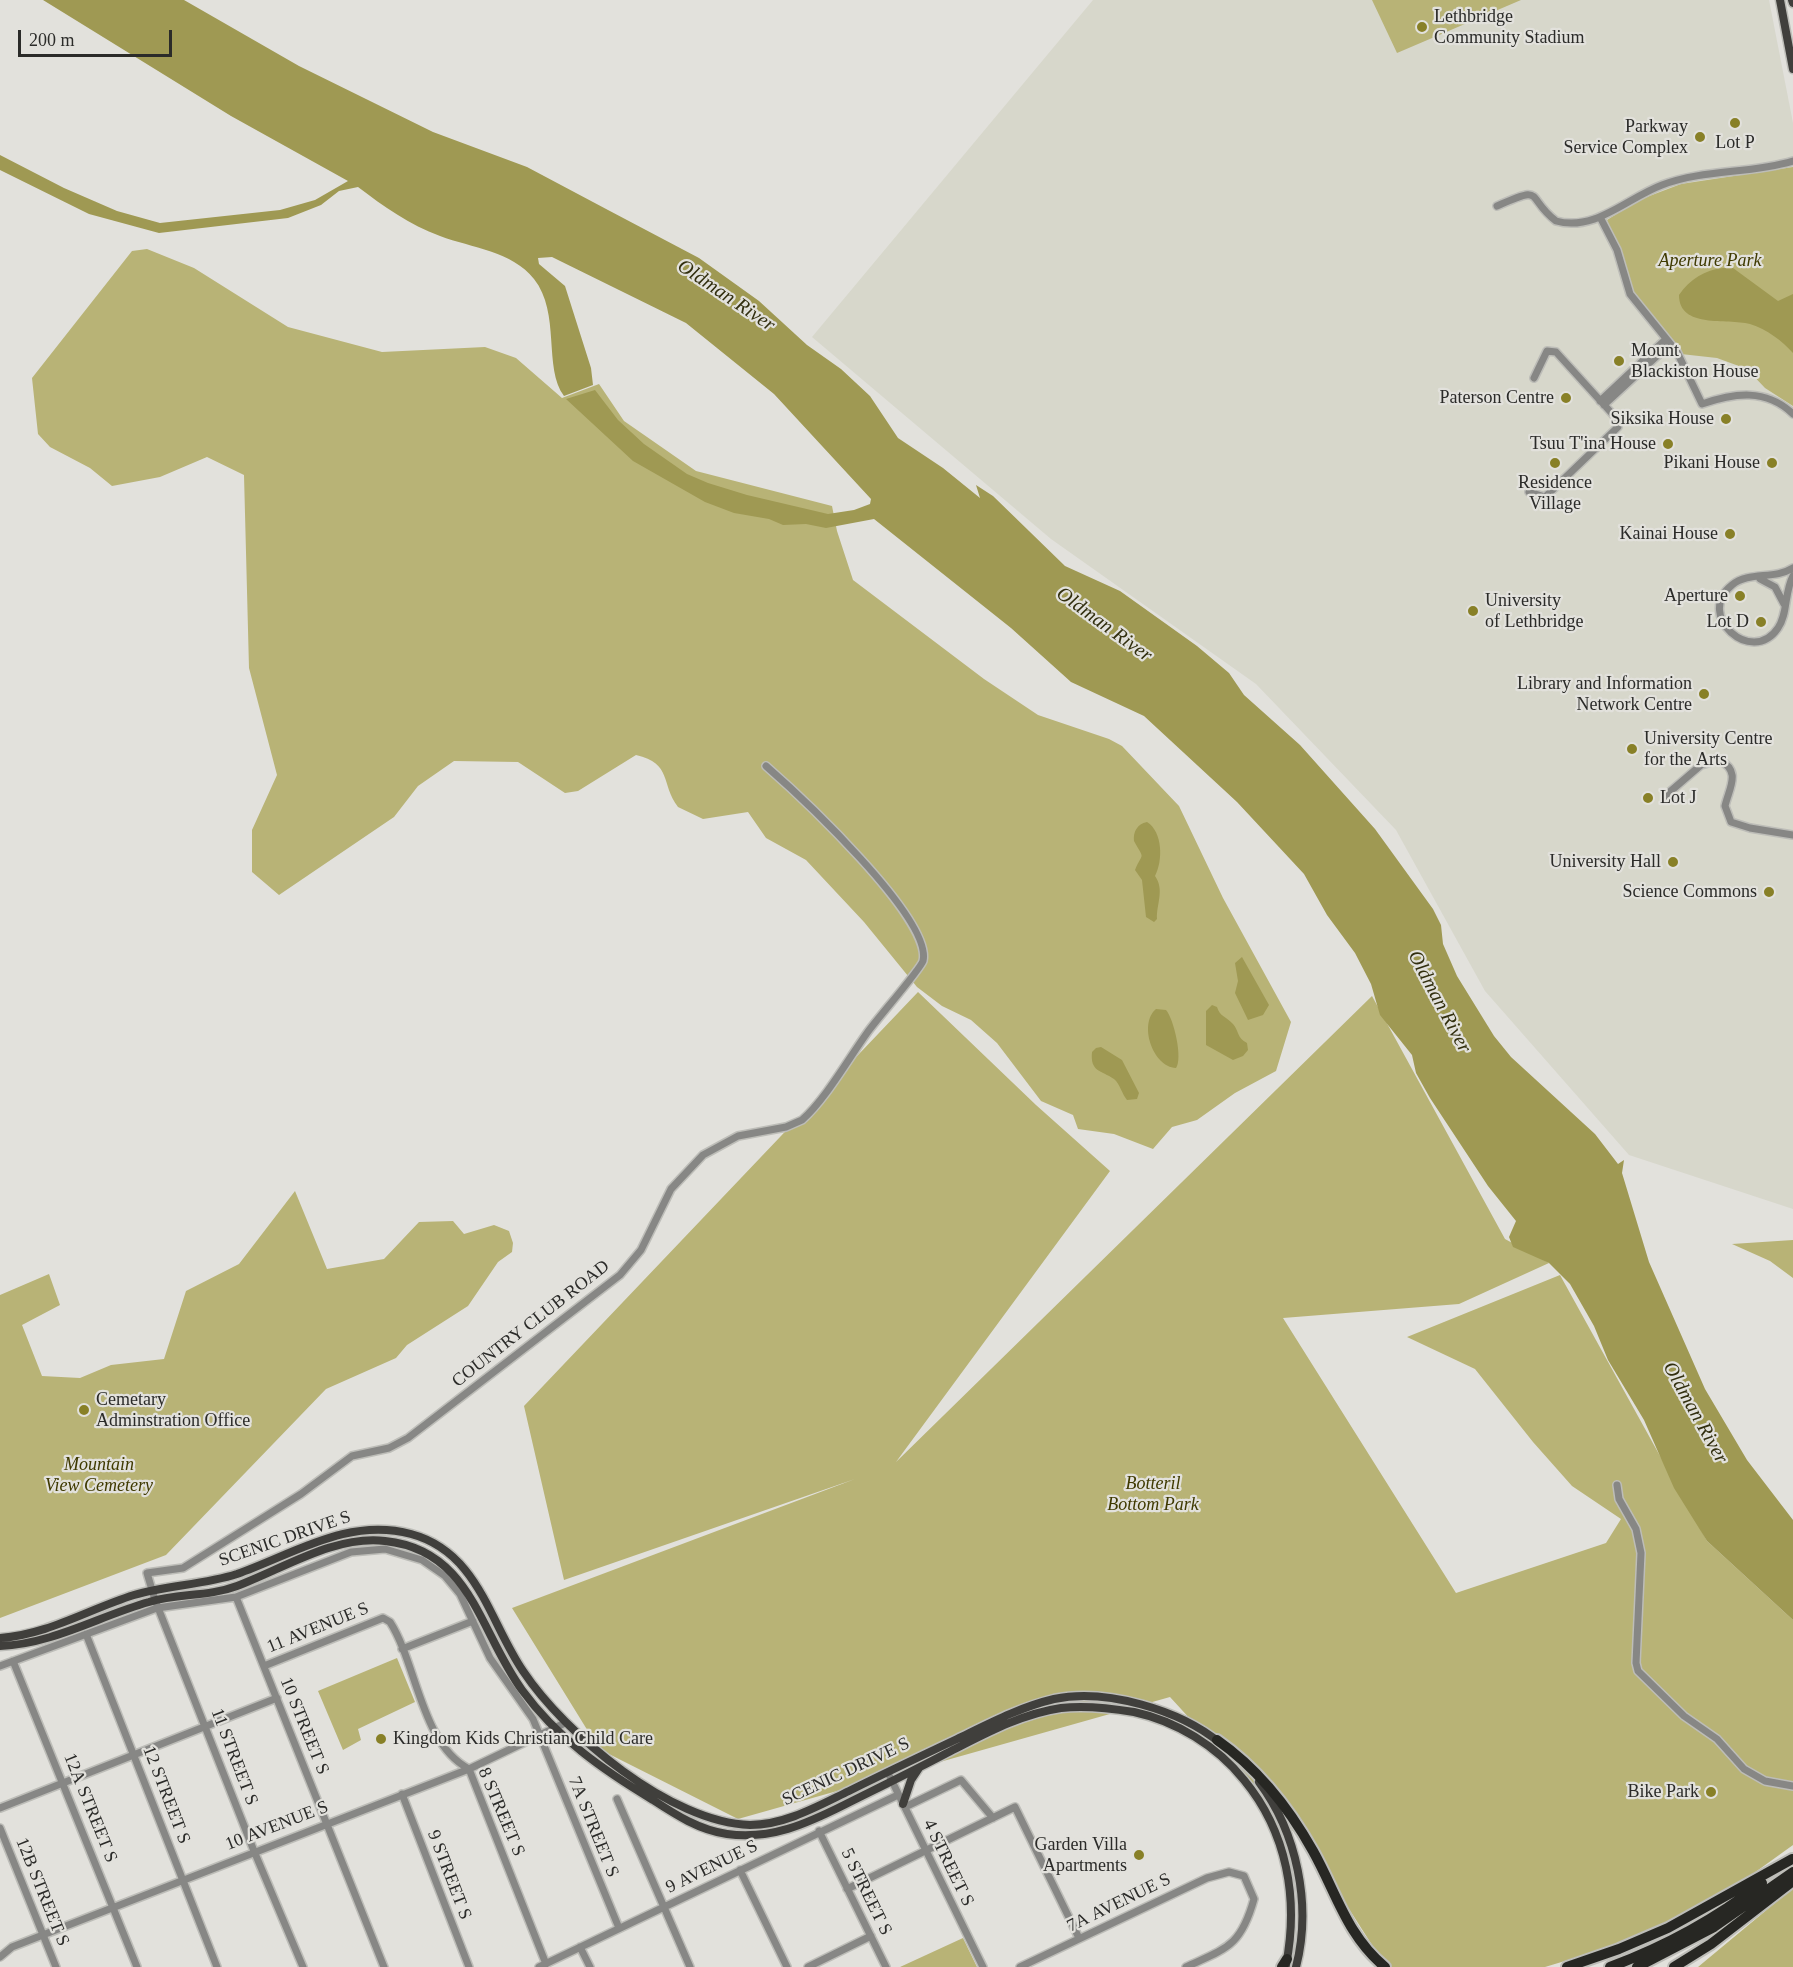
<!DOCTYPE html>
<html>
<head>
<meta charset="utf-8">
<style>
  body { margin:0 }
  #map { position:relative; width:1793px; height:1967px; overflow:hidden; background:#e2e1dc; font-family:"Times New Roman",serif }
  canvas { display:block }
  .scale { position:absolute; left:18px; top:30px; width:154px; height:27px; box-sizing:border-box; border:3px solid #2b2b29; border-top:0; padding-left:8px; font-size:18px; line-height:21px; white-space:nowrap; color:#2b2b29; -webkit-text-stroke:4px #e2e1dc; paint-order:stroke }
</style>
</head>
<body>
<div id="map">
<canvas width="1793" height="1967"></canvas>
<div class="scale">200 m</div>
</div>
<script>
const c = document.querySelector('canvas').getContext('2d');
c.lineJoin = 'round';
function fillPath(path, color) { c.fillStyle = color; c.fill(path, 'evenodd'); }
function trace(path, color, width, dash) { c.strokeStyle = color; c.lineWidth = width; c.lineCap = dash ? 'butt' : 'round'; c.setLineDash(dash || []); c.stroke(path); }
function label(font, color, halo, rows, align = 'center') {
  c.font = font + ' "Times New Roman",serif'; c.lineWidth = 4.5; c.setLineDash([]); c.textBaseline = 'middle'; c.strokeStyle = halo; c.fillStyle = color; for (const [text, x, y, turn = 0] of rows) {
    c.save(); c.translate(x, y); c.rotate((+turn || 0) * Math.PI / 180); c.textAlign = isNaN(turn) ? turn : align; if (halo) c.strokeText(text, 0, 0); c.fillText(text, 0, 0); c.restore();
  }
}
const built = new Path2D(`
  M1093,0H1769L1793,123V1209L1629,1155L1485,991L1396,830L1256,684L1051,539L812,337Z`);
const green = new Path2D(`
  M1372,0H1521L1397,53Z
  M1793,167V406L1765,388L1747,369L1717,358L1681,354L1635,300L1607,220L1639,200L1681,184Z
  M147,249L194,268L288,327L382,352L485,347L516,358L562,398L599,384L624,421L696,471L832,506L837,531L853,580L984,679L1038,715L1109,739L1122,746L1179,806L1223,898L1291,1022L1276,1071L1235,1093L1197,1120L1172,1127L1153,1149L1114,1134L1078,1129L1073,1115L1041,1101L997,1043L971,1020L942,1006L917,987L864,922L806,860L766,838L748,812L703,819L678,807C660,783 673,764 636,755L578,791L565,793L518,762L454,761L418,786L394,817L279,895L252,872V830L277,775L249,668L244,475L207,457L160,477L112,486L90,468L50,447L38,434L32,378L132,251Z
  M918,992L1036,1105L1110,1171L896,1462L1372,996L1505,1239L1549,1263L1459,1304L1283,1318L1456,1593L1606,1543L1621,1519L1572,1486L1533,1442L1475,1369L1407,1337L1560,1275L1707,1541L1793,1620V1845L1736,1886L1651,1935L1545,1967H1386L1314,1854L1170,1697L738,1819L599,1749L512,1608L855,1479L564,1580L524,1406Z
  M295,1191L327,1269L384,1259L419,1222L453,1221L464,1234L494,1225L509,1231L513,1243L512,1252L498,1262L468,1306L407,1345L396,1358L326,1389L166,1555L0,1618V1295L49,1274L60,1305L22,1325L42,1376L80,1378L111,1365L164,1359L186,1291L239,1264Z
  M1793,1240V1278L1770,1261L1732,1244Z
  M397,1658L415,1702L358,1729L361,1740L343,1750L318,1691Z
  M1793,1888V1967H1698Z
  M963,1938L977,1967H900Z`);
const water = new Path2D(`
  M43,0H184L299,66L433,132L527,167L608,210L699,258L759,301L807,345L841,369L870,396L898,438L943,468L980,498L976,485L993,496L1065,566L1120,591L1197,646L1229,673L1244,695L1300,745L1375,829L1433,909L1441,925L1443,944L1457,976L1494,1036L1511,1057L1595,1134L1618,1164L1624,1160L1622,1173L1649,1262L1705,1389L1747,1460L1793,1520V1620L1707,1541L1674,1488L1644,1420L1608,1360L1594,1326L1570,1284L1549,1263L1513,1247L1509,1237L1516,1221L1488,1186L1430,1098L1416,1073L1412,1055L1380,1015L1371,984L1355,953L1327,915L1304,874L1237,802L1144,716L1071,682L1011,628L874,519L826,528L806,524L783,525L769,519L734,513L705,502L633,461L566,399L595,390L618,420L644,444L687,474L708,483L747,495L828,514L854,510L870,504L871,499L774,394L686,323L552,257L538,258L539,264L565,286L591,368L593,385L564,396C543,368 561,313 534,279C512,251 472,248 440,236C410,225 383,206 358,187L339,191L321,205L288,218L159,233L89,214L0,170V155L64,188L117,211L160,223L280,210L315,200L348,181L231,116Z
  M1723,268H1733L1778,301L1793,294V353C1782,341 1767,329 1750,324C1727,318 1679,329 1679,295C1690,279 1705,270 1723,268Z
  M1147,822C1163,832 1163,861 1155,876C1165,890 1156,905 1157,919L1154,922L1146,917L1142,880L1135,870C1143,851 1145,861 1134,841C1133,832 1137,824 1147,822Z
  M1242,957L1269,1005L1263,1015L1248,1020L1235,993L1238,981L1235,963Z
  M1212,1005L1217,1007C1220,1017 1226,1016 1233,1024C1239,1031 1237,1038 1247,1043L1248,1050L1243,1056L1233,1060L1206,1045V1011Z
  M1156,1009L1166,1010C1174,1019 1183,1059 1176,1068C1153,1067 1138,1024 1156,1009Z
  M1101,1047L1122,1060L1139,1093L1137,1099L1127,1100C1122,1094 1120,1084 1114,1079C1101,1070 1090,1072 1092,1052L1096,1048Z`);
const minor = new Path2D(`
  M1497,206C1546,184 1525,197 1556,221C1595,232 1627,198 1662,185C1704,169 1750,174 1793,161
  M1600,217L1617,250L1630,294L1677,352L1702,404C1734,393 1766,388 1793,414
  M1600,401L1666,339
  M1604,405L1670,344
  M1529,492L1545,497L1618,427L1617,419L1556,352L1547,351L1534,378
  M1793,568C1774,580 1749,571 1732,585C1694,615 1752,667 1778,628C1788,614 1784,593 1793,576
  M1760,579L1775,587L1784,604
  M1665,796L1701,765L1719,760C1742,771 1729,788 1725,806L1731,822L1750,828L1793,835
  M1617,1485L1619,1499L1636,1529L1641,1553L1636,1663L1638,1671L1684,1716L1717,1739L1744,1769L1765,1781L1793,1786
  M236,1597L384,1967
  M86,1634L217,1967
  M402,1649L473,1621
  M13,1661L137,1967
  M0,1666L157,1608L236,1597L351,1552L385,1549L422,1560L445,1576L460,1594L490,1658L533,1719L619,1928
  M264,1666L383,1618L390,1622C417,1664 421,1744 469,1769L546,1964
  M890,1777L983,1967
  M402,1794L469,1967
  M617,1799L690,1967
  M905,1807L961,1780L993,1818
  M0,1808L277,1698
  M0,1828L56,1967
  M819,1831L886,1967
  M740,1870L787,1967
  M847,1889L1015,1807L1079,1938
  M580,1947L590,1967
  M0,1957L12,1947L469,1769L565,1723
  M303,1967L254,1851L155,1600L147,1573L183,1568L301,1494L352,1456L389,1448L408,1438L620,1275L641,1250L671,1189L703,1155L738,1136L786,1127L802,1120C825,1100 849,1058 867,1033C876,1020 920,970 923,961C933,919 798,794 766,766
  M539,1967L898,1795
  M808,1967L871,1936
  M1020,1967L1207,1878L1229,1872L1244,1876L1254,1899C1241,1946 1227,1948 1186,1967`);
const major = new Path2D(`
  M1780,0L1793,69
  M1792,0L1793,3
  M0,1638C47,1635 89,1609 134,1595C167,1585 203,1585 237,1574C294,1554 348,1517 411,1534C478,1552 489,1621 523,1671C565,1734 671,1823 750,1825C785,1825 818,1806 849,1791C885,1773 921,1756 957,1739C988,1724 1020,1707 1054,1699C1106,1688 1180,1710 1220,1743
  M0,1646C53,1644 99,1616 149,1602C178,1593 208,1597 237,1586C283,1569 334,1535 385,1541C471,1550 479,1631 522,1690C557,1738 603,1770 653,1800C676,1815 699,1830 727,1834C771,1840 806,1824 844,1805C878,1788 913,1771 947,1753C983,1735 1020,1714 1061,1708C1085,1705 1110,1708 1134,1712C1176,1721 1217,1746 1244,1780C1287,1832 1299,1899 1286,1965
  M1259,1782C1297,1833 1312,1905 1296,1967
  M903,1804L911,1780L919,1768`);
const highway = new Path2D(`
  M1217,1740C1257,1768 1289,1808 1313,1851C1336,1892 1347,1936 1385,1967
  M1282,1967L1287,1959
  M1567,1967L1619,1949L1668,1928L1792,1859
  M1610,1967C1664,1947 1717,1918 1762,1883
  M1637,1967L1714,1927L1793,1872
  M1674,1967L1711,1944L1793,1881`);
const markers = [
  [1422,27,6,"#888027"],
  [1735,123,6,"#888027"],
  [1700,137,6,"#888027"],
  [1619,361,6,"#888027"],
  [1566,398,6,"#888027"],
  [1726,419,6,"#888027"],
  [1668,444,6,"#888027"],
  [1555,463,6,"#888027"],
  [1772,463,6,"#888027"],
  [1730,534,6,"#888027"],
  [1740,596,6,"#888027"],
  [1473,611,6,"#888027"],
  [1761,622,6,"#888027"],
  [1704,694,6,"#888027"],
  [1632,749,6,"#888027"],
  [1648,798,6,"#888027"],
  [1673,862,6,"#888027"],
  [1769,892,6,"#888027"],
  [84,1410,6,"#888027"],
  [381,1739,6,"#888027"],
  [1711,1792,6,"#888027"],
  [1139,1855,6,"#888027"]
];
const poiNames = [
  ["Lethbridge",1434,17,"left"],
  ["Community Stadium",1434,38,"left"],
  ["Parkway",1688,127],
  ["Service Complex",1688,148],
  ["Lot P",1735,143,"center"],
  ["Mount",1631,351,"left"],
  ["Blackiston House",1631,372,"left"],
  ["Paterson Centre",1554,398],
  ["Siksika House",1714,419],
  ["Tsuu T'ina House",1656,444],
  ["Pikani House",1760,463],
  ["Residence",1555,483,"center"],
  ["Village",1555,504,"center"],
  ["Kainai House",1718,534],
  ["Aperture",1728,596],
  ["University",1485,601,"left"],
  ["of Lethbridge",1485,622,"left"],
  ["Lot D",1749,622],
  ["Library and Information",1692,684],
  ["Network Centre",1692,705],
  ["University Centre",1644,739,"left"],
  ["for the Arts",1644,760,"left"],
  ["Lot J",1660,798,"left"],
  ["University Hall",1661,862],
  ["Science Commons",1757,892],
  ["Cemetary",96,1400,"left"],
  ["Adminstration Office",96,1421,"left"],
  ["Kingdom Kids Christian Child Care",393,1739,"left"],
  ["Bike Park",1699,1792],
  ["Garden Villa",1127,1845],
  ["Apartments",1127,1866]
];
const parkNames = [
  ["Aperture Park",1710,261],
  ["Mountain",99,1465],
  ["View Cemetery",99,1486],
  ["Botteril",1153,1484],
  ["Bottom Park",1153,1505]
];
const streetNames = [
  ["COUNTRY CLUB ROAD",531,1324,-38],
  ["SCENIC DRIVE S",285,1539,-19],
  ["11 AVENUE S",318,1628,-22],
  ["10 STREET S",304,1726,68],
  ["11 STREET S",234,1757,69],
  ["SCENIC DRIVE S",846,1772,-25],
  ["12 STREET S",166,1795,69],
  ["12A STREET S",90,1808,68],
  ["8 STREET S",501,1812,67],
  ["10 AVENUE S",277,1826,-21],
  ["7A STREET S",593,1827,68],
  ["4 STREET S",948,1863,64],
  ["9 AVENUE S",712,1867,-26],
  ["9 STREET S",449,1875,69],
  ["12B STREET S",42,1892,68],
  ["5 STREET S",866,1892,64],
  ["7A AVENUE S",1119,1903,-26]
];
const waterNames = [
  ["Oldman River",726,296,34],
  ["Oldman River",1104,625,36],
  ["Oldman River",1439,1002,62],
  ["Oldman River",1695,1413,61]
];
fillPath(built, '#d7d7cb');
fillPath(green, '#b8b376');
fillPath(water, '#9f9953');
trace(minor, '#bdbdb8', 10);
trace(major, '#bdbdb8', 11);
trace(highway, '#bdbdb8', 14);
trace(minor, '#878785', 7);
trace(major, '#403f3c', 8);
trace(highway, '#272723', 10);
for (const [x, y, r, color] of markers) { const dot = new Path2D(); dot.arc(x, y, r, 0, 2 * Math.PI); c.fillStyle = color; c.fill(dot); trace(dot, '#e2e1dc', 2); }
label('18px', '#2b2b29', '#e2e1dc', poiNames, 'right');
label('italic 18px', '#3f3a00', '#e2e1dc', parkNames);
label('18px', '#2b2b29', '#e2e1dc', streetNames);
label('italic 20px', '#322f0f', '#e2e1dc', waterNames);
</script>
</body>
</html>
